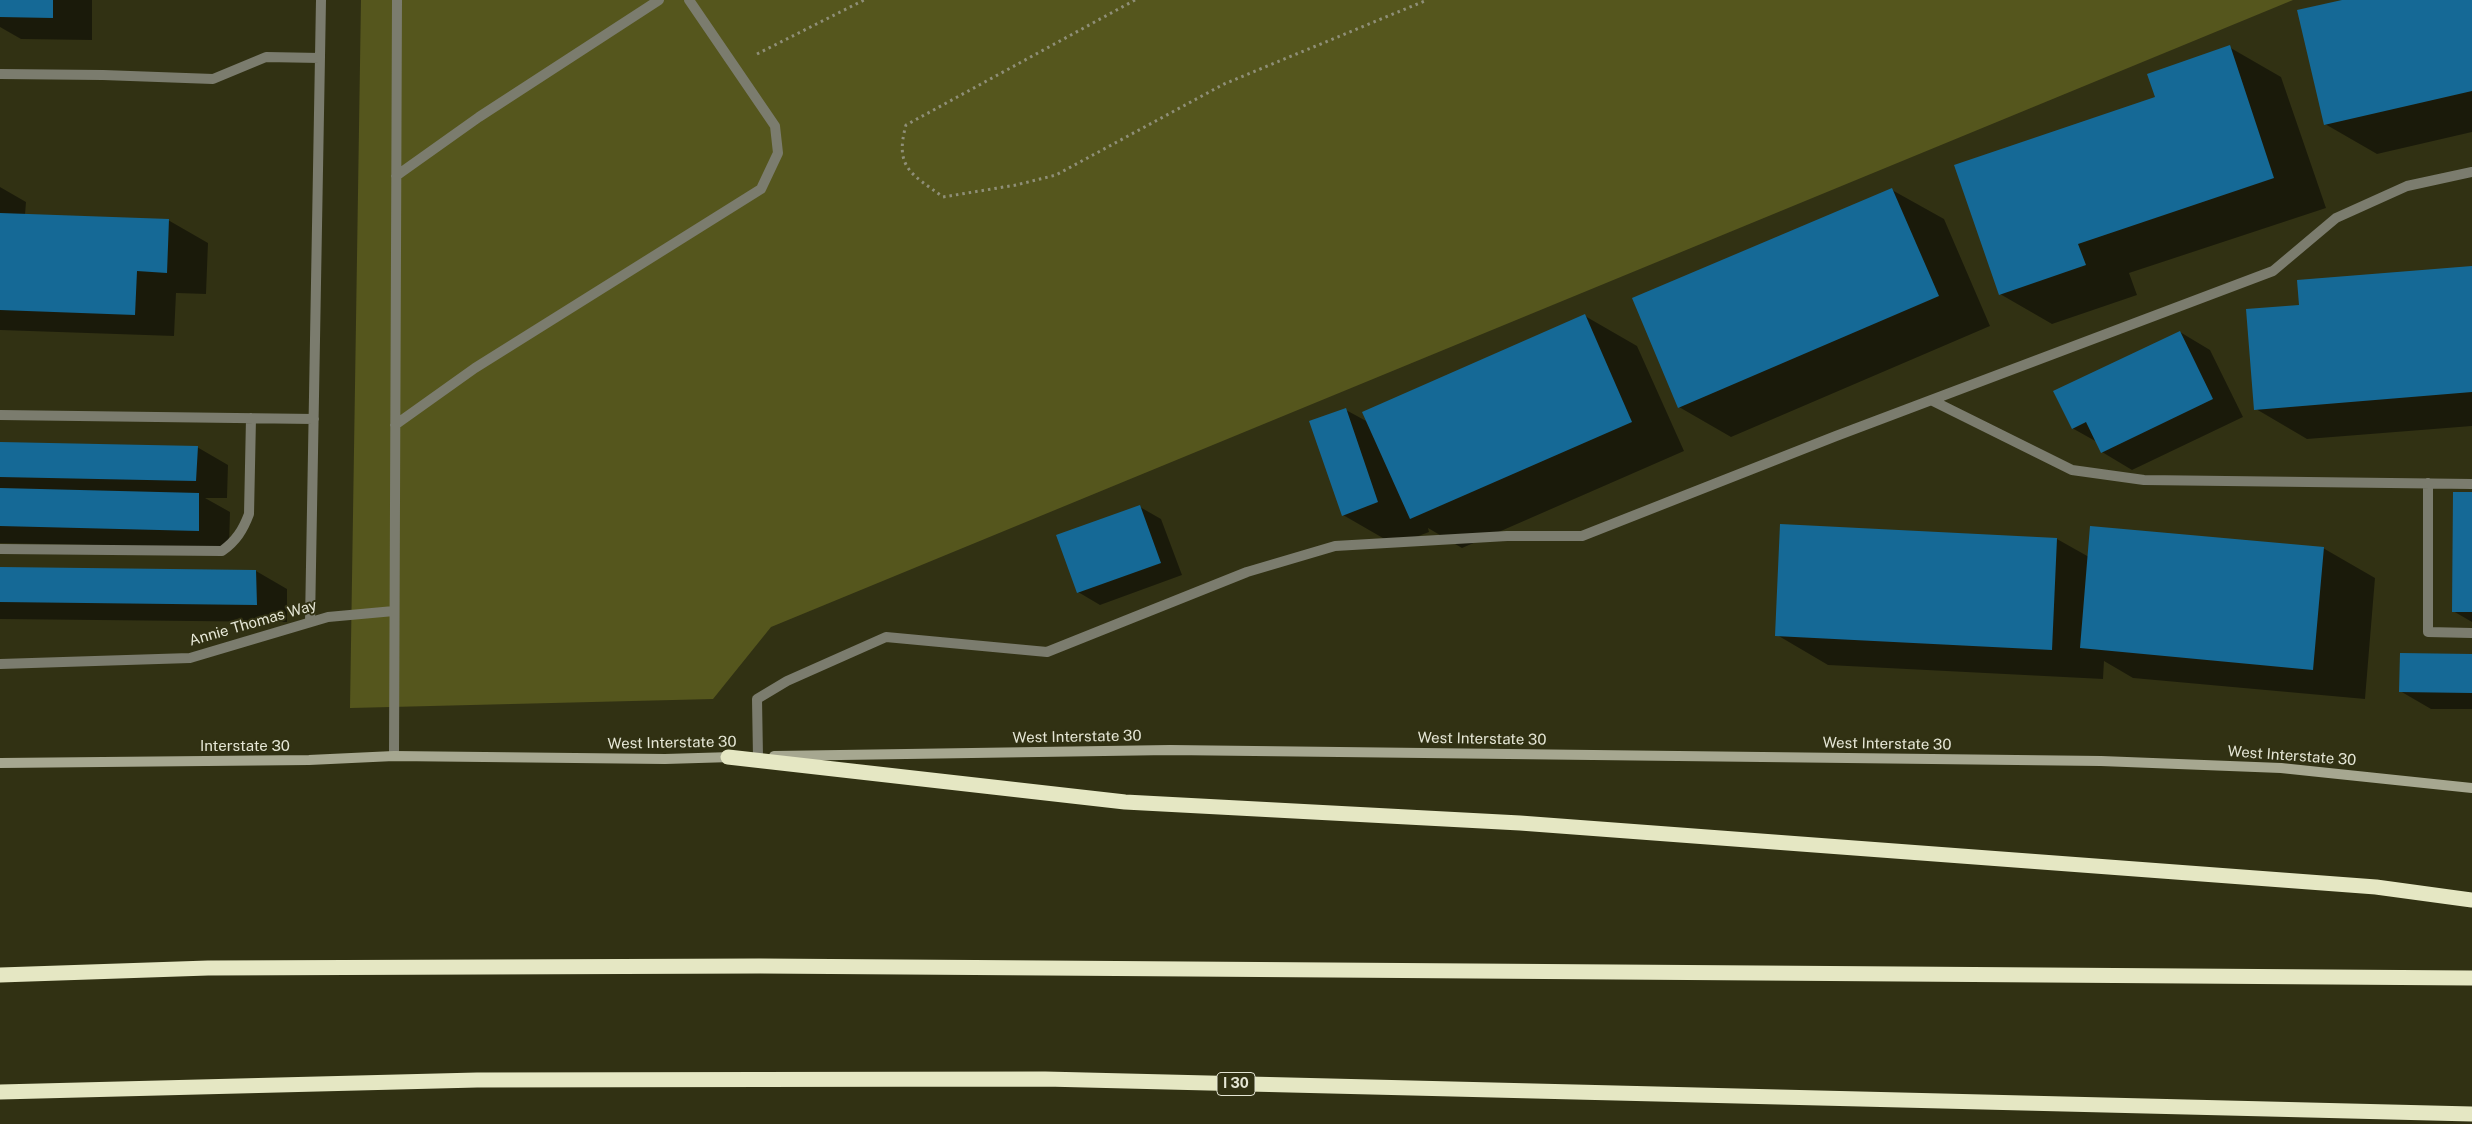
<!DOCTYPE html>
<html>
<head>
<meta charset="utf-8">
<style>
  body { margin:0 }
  canvas { display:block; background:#313113 }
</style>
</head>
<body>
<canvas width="2472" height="1124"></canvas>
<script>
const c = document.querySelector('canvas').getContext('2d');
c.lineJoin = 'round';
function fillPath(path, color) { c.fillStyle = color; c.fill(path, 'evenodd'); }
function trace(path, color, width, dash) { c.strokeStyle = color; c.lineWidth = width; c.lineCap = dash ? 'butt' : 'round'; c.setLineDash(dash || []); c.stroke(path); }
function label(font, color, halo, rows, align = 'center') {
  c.font = font + ' "Public Sans",sans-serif'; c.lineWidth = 4; c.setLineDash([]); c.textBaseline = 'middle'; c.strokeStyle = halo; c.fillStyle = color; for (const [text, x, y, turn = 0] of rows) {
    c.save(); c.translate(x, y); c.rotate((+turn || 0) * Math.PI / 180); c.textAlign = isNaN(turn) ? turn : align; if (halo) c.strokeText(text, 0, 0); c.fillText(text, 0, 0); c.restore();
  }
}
const green = new Path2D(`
  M361,0H2293L771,627L713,699L350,708Z`);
const shadow = new Path2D(`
  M0,0H92V40L21,39L0,27Z
  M2348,0H2472V132L2377,154L2325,124Z
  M2229,47L2281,77L2326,208L2129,273L2137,295L2052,324L2000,294L2156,98Z
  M0,187L26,202L25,215L168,220L208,243L206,294L176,293L174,336L0,330Z
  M1892,190L1944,219L1990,326L1731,437L1679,407Z
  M2472,267V426L2307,439L2256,409L2301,306Z
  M1585,316L1637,346L1684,451L1462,548L1428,528L1429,532L1395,545L1343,515L1346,410L1368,422Z
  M2180,332L2210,350L2243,417L2132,470L2102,452L2097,442L2072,428Z
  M0,443L197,447L228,465L227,498H205L230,512L229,548L0,543Z
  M2472,493V622L2453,611Z
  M1140,507L1161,519L1182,575L1100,605L1078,592L1058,536Z
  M1781,526L2057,539L2089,557L2323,548L2375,578L2365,699L2133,678L2104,661L2103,679L1828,665L1777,635Z
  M0,569L256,571L287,589V622L0,619Z
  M2472,655V709H2431L2400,691Z`);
const building = new Path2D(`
  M0,0H53V18L0,17Z
  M2342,0H2472V91L2324,125L2297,10Z
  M2230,45L2274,178L2078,244L2086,265L1999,295L1954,165L2155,97L2147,74Z
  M1892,188L1939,296L1678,408L1632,298Z
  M0,213L169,219L167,273L137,271L135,315L0,310Z
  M2472,266V392L2254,410L2246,309L2299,305L2297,280Z
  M1585,314L1632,422L1410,519L1362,412Z
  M2180,331L2213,399L2101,453L2086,422L2072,429L2053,391Z
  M1346,408L1378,502L1342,516L1309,421Z
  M0,442L198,446L196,481L0,477Z
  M0,488L199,493V531L0,526Z
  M2453,492H2472V612H2452Z
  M1140,505L1161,563L1077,593L1056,535Z
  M1780,524L2057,538L2052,650L1775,636Z
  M2090,526L2324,547L2313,670L2080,648Z
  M0,567L256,570L257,605L0,602Z
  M2400,653L2472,654V693L2399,692Z`);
const path = new Path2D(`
  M1135,0L906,125C894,168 912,174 943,197L1016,185L1056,175L1224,84L1427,0
  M757,54L864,0`);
const service = new Path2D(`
  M0,74L103,75L213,79L266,57L320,58
  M396,176L479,117L659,0
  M1931,400L2072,470L2144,480L2472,484
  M0,415L314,419
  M395,425L475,368L761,189L778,153L775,126L689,0
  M2428,483V632L2472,633
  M0,549L222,551C236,541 243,530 249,514L251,418
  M310,622L321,0
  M0,664L190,658L328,617L394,611
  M394,756L397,0
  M758,757L757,699L787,681L886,637L1047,652L1247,572L1335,546L1507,536H1582L1836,436L2273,271L2336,218L2407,186L2472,172`);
const secondary = new Path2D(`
  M774,756L1170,750L2101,761L2281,768L2472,788
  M0,763L309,760L394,756L665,759L732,757`);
const motorway = new Path2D(`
  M728,757L1125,802L1520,823L2376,887L2472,900
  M0,975L208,968L760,966L2472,978
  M0,1092L477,1080L1045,1079L2472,1114`);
const shields = [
  [1236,1084,38]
];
const shieldNames = [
  ["I 30",1236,1084]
];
const streetNames = [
  ["Annie Thomas Way",253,623,-16],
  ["West Interstate 30",1077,737,-1],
  ["West Interstate 30",1482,739,1],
  ["West Interstate 30",672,743,-1],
  ["West Interstate 30",1887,744,1],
  ["Interstate 30",245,746],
  ["West Interstate 30",2292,756,4]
];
fillPath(green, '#55561d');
fillPath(shadow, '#0007');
fillPath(building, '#156996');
trace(path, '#8f8f78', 3, [2.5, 4]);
trace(service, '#7b7c6e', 10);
trace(secondary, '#a6a790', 10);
trace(motorway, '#e5e7c3', 15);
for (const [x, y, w] of shields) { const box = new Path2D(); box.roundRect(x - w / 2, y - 11.5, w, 23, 4); c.fillStyle = '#313113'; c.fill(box); trace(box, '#e5e6d5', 1); }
label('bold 14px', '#e5e6d5', null, shieldNames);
label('15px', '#e5e6d5', '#313113', streetNames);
</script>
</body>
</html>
